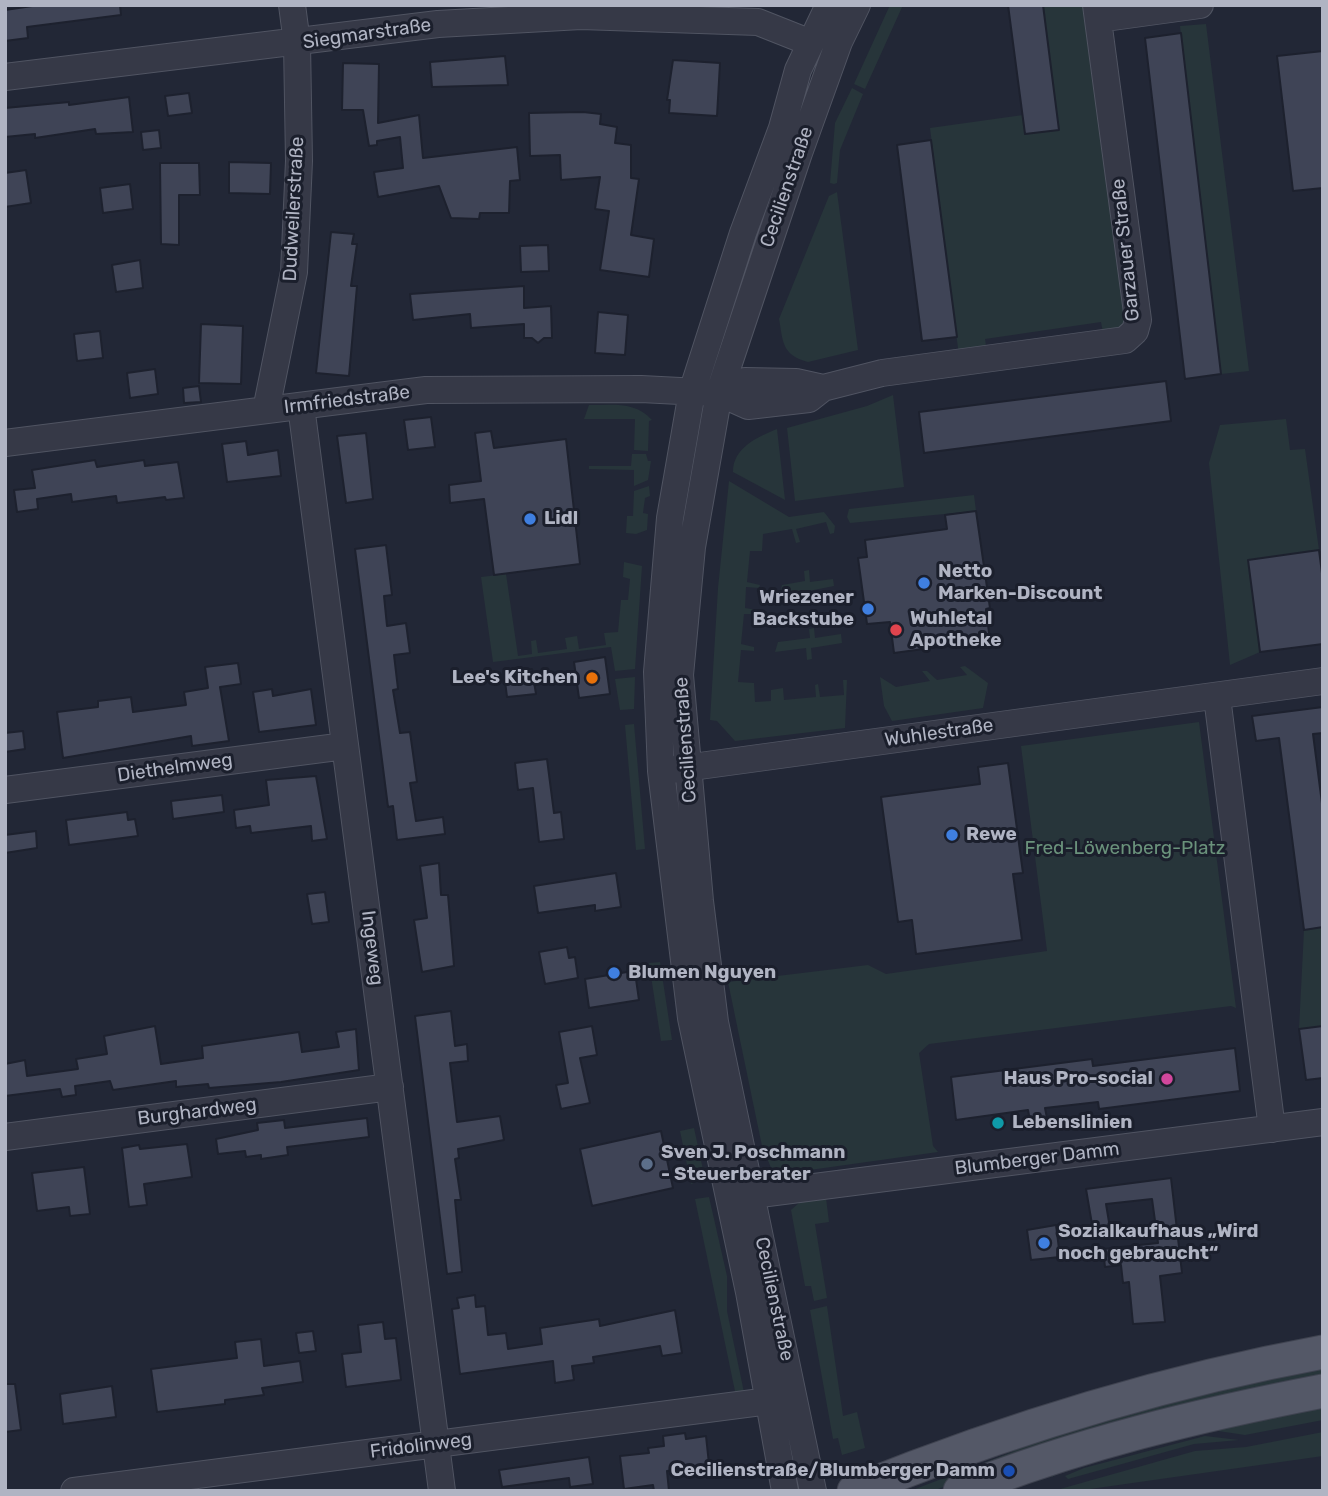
<!DOCTYPE html>
<html>
<head>
<meta charset="utf-8">
<style>
  body { margin:0 }
  #map { position:relative; width:1328px; height:1496px; overflow:hidden; background:#222736; font-family:Rubik,sans-serif }
  canvas { display:block }
  .frame { position:absolute; inset:0; border:7px solid #b0b4c3; pointer-events:none }
</style>
</head>
<body>
<div id="map">
<canvas width="1328" height="1496"></canvas>
<div class="frame"></div>
</div>
<script>
const c = document.querySelector('canvas').getContext('2d');
c.lineJoin = 'round';
function fillPath(path, color) { c.fillStyle = color; c.fill(path, 'evenodd'); }
function trace(path, color, width, dash) { c.strokeStyle = color; c.lineWidth = width; c.lineCap = dash ? 'butt' : 'round'; c.setLineDash(dash || []); c.stroke(path); }
function label(font, color, halo, rows, align = 'center') {
  c.font = font + ' Rubik,sans-serif'; c.lineWidth = 6; c.setLineDash([]); c.textBaseline = 'middle'; c.strokeStyle = halo; c.fillStyle = color; for (const [text, x, y, turn = 0] of rows) {
    c.save(); c.translate(x, y); c.rotate((+turn || 0) * Math.PI / 180); c.textAlign = isNaN(turn) ? turn : align; if (halo) c.strokeText(text, 0, 0); c.fillText(text, 0, 0); c.restore();
  }
}
const green = new Path2D(`
  M890,5H903L865,89L854,84Z
  M1043,5H1086L1127,313L1123,326L1104,338L1101,322L985,339L987,352L959,356L930,128L1023,115L1025,134L1058,130Z
  M1206,24L1249,371L1221,374L1180,26Z
  M852,88L863,94L840,150L837,183L834,184L830,183L835,123Z
  M837,192L858,350L808,362C781,355 783,340 779,319L829,196Z
  M893,395L904,487L795,501L787,428L867,406Z
  M589,405C613,405 635,401 652,420L649,421L648,451L634,450L635,419H584Z
  M1286,419L1290,450L1305,449L1319,550H1323L1249,560L1260,652L1230,665L1209,463L1220,425Z
  M777,429L785,500L733,472C733,448 757,437 777,429Z
  M632,454H646L648,461H651L648,480L634,486V470L589,469V466H631Z
  M729,481L789,517L824,512L835,526L834,533L830,534L826,522L796,529L800,542L796,543L792,529L763,534L762,551H750L747,582L760,585L759,588L746,587L745,608L757,610V614H744L741,644L754,647V651L741,650L738,682L754,683L755,702L771,701V690L783,688L784,700L816,697L815,685L818,684L820,697L844,695L843,680H847L845,728L735,741L717,721L710,720L718,588Z
  M649,486L650,496L645,498L643,513L648,514L647,530L636,534L626,533L627,516H633L634,491Z
  M974,495L976,511L850,523L847,517L849,509Z
  M624,562L642,566L635,669L615,671L611,647L493,662L481,577L506,574L518,656L532,654L531,641L536,640L538,653L567,649L565,638L577,636L579,649L606,645L604,633L618,632L621,600H628L630,579L623,577Z
  M809,570L810,582L833,579L834,586L809,591L810,601H805L803,590L780,594L782,585L805,581L804,571Z
  M814,628L815,638L841,634L842,643L811,648L812,659L807,660L806,648L775,652L778,642L810,638L809,629Z
  M965,666L988,683L983,708L892,721L884,706L880,677L896,687L930,681L922,671H927L937,680L967,675L960,667Z
  M635,677L634,709L620,710L615,679Z
  M1199,722L1236,1008L1231,1006L929,1044L919,1053L933,1146L938,1152L774,1175L762,1146L728,982L868,965L886,974L1047,951L1021,746Z
  M634,724L645,849L636,850L625,725Z
  M1323,927V1026L1299,1029L1304,930Z
  M660,962L672,1040L661,1041L649,963Z
  M694,1128L705,1179L691,1184L680,1131Z
  M709,1197L727,1276V1311L745,1397L736,1396L695,1199Z
  M826,1198L829,1222L815,1224L827,1298L814,1301L811,1286H805L791,1210L800,1202Z
  M827,1306L843,1416L857,1412L865,1448L842,1455L838,1438L833,1439L810,1310Z
  M1323,1364V1378L1031,1453L933,1491H910L1012,1452L1041,1435Z
  M1323,1403V1420L1245,1435L1205,1429L1072,1465L1052,1477L1049,1470L1139,1442Z
  M1323,1432V1456L1076,1491H1053L1195,1451L1246,1447Z
  M1205,1436L1239,1440L1194,1444L1068,1479L1065,1476L1084,1468Z`);
const building = new Path2D(`
  M39,5H120L121,15L27,27L28,38L5,41V10Z
  M1008,5H1043L1059,130L1025,134Z
  M1181,33L1221,374L1185,379L1145,38Z
  M1323,51V188L1293,191L1277,56Z
  M505,56L508,85L432,87L430,62Z
  M673,60L720,63L717,116L669,113L670,100H667Z
  M343,63L379,64L378,123L419,115L423,158L517,147L520,180L510,181L509,213H480L479,219L451,218L439,186L378,197L374,172L403,168L400,137L377,141V145L369,146L363,110H342Z
  M189,93L192,113L168,116L165,96Z
  M129,97L133,132L96,134L95,129L35,138V134L5,137V108L69,102V105Z
  M583,112L601,114L600,124L617,127L615,143L631,145V178L639,179L631,235L654,239L649,277L600,270L609,211L595,209L600,177L561,180L560,155L530,156L529,113Z
  M159,130L161,148L143,150L141,132Z
  M931,140L957,337L922,341L897,145Z
  M229,162L271,163L270,194L229,193Z
  M160,163H199L200,195H179V245L161,244Z
  M26,170L31,203L5,207V173Z
  M130,184L133,209L103,213L100,188Z
  M331,232L354,234L352,244H357L351,286H357L349,376L316,373Z
  M548,245L549,271L521,272L520,246Z
  M140,260L143,288L116,292L112,265Z
  M524,286V308L551,306L552,338H544L538,343L532,338H524V324L471,328L470,314L413,320L410,294Z
  M598,312L628,315L625,355L595,353Z
  M201,324L243,326L241,384L199,383Z
  M100,331L103,358L77,361L74,334Z
  M155,369L158,394L130,398L127,373Z
  M1166,381L1171,421L924,453L919,412Z
  M199,386L201,402L184,403L183,388Z
  M431,417L435,447L408,450L404,420Z
  M491,431L494,448L566,439L580,564L494,575L484,499L450,503L449,485L481,481L475,433Z
  M366,433L373,499L346,503L337,436Z
  M246,441L248,455L278,450L281,476L227,482L222,444Z
  M95,460L97,467L144,460L145,466L178,462L184,498L166,500L165,497L117,503L116,496L72,502L71,494L37,499L38,509L17,512L14,490L35,488L32,470Z
  M976,511L990,608L986,609L990,640L894,653L890,622L867,624L858,558L867,557L865,540L947,529L945,515Z
  M386,545L392,595L384,596L387,626L406,623L410,653L394,655L398,689L393,690L400,733L410,732L417,782L410,783L416,821L443,817L445,834L397,840L393,806L388,807L355,549Z
  M1319,550L1323,581V644L1260,652L1248,560Z
  M605,657L610,694L579,698L574,662Z
  M238,663L241,684L220,687L229,741L192,746L191,736L63,758L57,712L98,707V701L131,697L133,712L186,705L184,692L208,688L205,667Z
  M532,669L536,694L507,697L504,673Z
  M272,689L273,696L311,689L316,725L259,732L253,692Z
  M1323,707V733L1313,734L1323,811V927L1304,930L1279,738L1256,741L1252,716Z
  M23,731L25,749L5,752V733Z
  M547,759L554,813L561,812L564,839L539,842L533,788L518,790L515,763Z
  M1008,763L1023,873L1013,874L1022,940L916,954L912,920L898,922L881,797L980,784L978,767Z
  M316,776L327,839L312,841L311,826L251,833L250,826L236,828L234,810L269,805L266,780Z
  M222,795L224,812L173,819L171,801Z
  M127,812L128,820L135,819L138,836L69,845L66,820Z
  M36,831L37,848L5,853V835Z
  M439,863L441,895H448L454,966L422,972L414,920L427,918L420,866Z
  M616,873L621,907L595,911V905L538,913L534,886Z
  M325,892L329,922L312,924L307,894Z
  M567,947L569,958L575,957L578,978L545,984L539,952Z
  M627,972L636,979L639,1000L589,1008L585,979Z
  M451,1011L455,1046L467,1044L468,1061L450,1063L457,1122L500,1116L504,1140L458,1149L459,1158L455,1159L461,1200H455L462,1272L447,1274L415,1016Z
  M155,1026L161,1064L203,1058L202,1046L299,1032L302,1052L339,1047L336,1032L356,1029L359,1070L281,1082L209,1088L208,1084L176,1087V1081L113,1090L110,1081L75,1086L76,1095L62,1097L60,1089L5,1096V1064L25,1060L27,1076L78,1069L76,1059L107,1054L104,1036Z
  M592,1026L597,1055L580,1058L590,1103L561,1109L556,1085L568,1083L559,1032Z
  M1323,1026V1078L1306,1080L1299,1029Z
  M1235,1048L1240,1091L1099,1109L1098,1102L1045,1108L1047,1118L1030,1121L1028,1110L956,1120L951,1077L1092,1059L1093,1066Z
  M367,1118L369,1137L287,1147L288,1155L261,1159V1155L246,1157L245,1151L218,1154L216,1139L258,1130L257,1123L284,1120L285,1128Z
  M661,1131L673,1188L592,1206L580,1149Z
  M187,1144L192,1177L144,1184L147,1205L129,1207L122,1148L139,1145L140,1149Z
  M84,1167L90,1214L70,1216L69,1207L37,1211L32,1173Z
  M1171,1178L1182,1273L1160,1276L1165,1322L1133,1324L1129,1282L1123,1283L1121,1265L1105,1267L1103,1249L1158,1243L1152,1199L1106,1204L1110,1228L1093,1230L1086,1189Z
  M1056,1225L1060,1257L1031,1260L1027,1230Z
  M475,1295L476,1307L485,1306L488,1335L506,1333L508,1349L542,1344L540,1328L599,1319L600,1326L675,1310L682,1353L662,1356L660,1346L593,1357L594,1363L572,1366L574,1380L555,1383L553,1361L460,1374L452,1309L459,1308L457,1298Z
  M383,1322L385,1339L396,1338L401,1380L346,1387L342,1354L361,1352L358,1325Z
  M313,1331L316,1351L299,1353L296,1333Z
  M261,1339L264,1366L300,1361L303,1382L262,1388L264,1395L225,1400V1404L157,1412L151,1369L237,1358L235,1342Z
  M5,1384H15L21,1430L5,1432Z
  M112,1386L116,1417L63,1424L60,1394Z
  M685,1433L686,1439L706,1436L709,1464L667,1471L669,1491H654L653,1485L624,1489L620,1456L649,1453L648,1448L664,1446L663,1436Z
  M589,1457L593,1484L570,1487L569,1478L502,1487L499,1470Z`);
const minor = new Path2D(`
  M1098,19L1200,5
  M5,77L438,24L581,16L758,22L811,43
  M719,393L745,381L796,382L823,388
  M301,406L442,1491
  M266,410L294,272L299,161L297,43L292,5
  M5,443L426,390L641,389L719,393L748,406L809,399L823,388L882,373L1125,340L1135,331L1138,320L1096,5
  M1217,697L1272,1129
  M670,770L1323,681
  M5,790L345,746
  M5,1137L390,1087
  M752,1195L1323,1122
  M74,1491L769,1401
  M785,1491L749,1292L691,1018L661,771L657,672L670,518L692,392L743,233L782,128L798,70L829,5
  M813,1491L715,1022L700,901L680,675L692,547L719,393L799,153L839,42L857,5`);
const major = new Path2D(`
  M854,1491C1006,1430 1161,1382 1323,1352
  M960,1491C1078,1444 1199,1415 1323,1391`);
const markers = [
  [530,519,7,"#3f7fe0"],
  [924,583,7,"#3f7fe0"],
  [868,609,7,"#3f7fe0"],
  [896,630,7,"#e0444e"],
  [592,678,7,"#e8710a"],
  [952,835,7,"#3f7fe0"],
  [614,973,7,"#3f7fe0"],
  [1167,1079,7,"#d1479c"],
  [998,1123,7,"#0f9aa8"],
  [647,1164,7,"#5c6f8a"],
  [1044,1243,7,"#3f7fe0"],
  [1009,1471,7,"#1a4fb4"]
];
const streetNames = [
  ["Siegmarstraße",367,34,-8],
  ["Cecilienstraße",787,187,-71],
  ["Dudweilerstraße",294,209,-87],
  ["Garzauer Straße",1126,250,-96],
  ["Irmfriedstraße",347,400,-7],
  ["Wuhlestraße",939,733,-8],
  ["Cecilienstraße",686,740,-94],
  ["Diethelmweg",175,768,-8],
  ["Ingeweg",372,948,83],
  ["Burghardweg",197,1112,-7],
  ["Blumberger Damm",1037,1159,-7],
  ["Cecilienstraße",774,1299,78],
  ["Fridolinweg",421,1446,-7]
];
const poiNames = [
  ["Lidl",544,519],
  ["Netto",938,572],
  ["Marken-Discount",938,594],
  ["Wriezener",854,598,"right"],
  ["Backstube",854,620,"right"],
  ["Wuhletal",910,619],
  ["Apotheke",910,641],
  ["Lee's Kitchen",578,678,"right"],
  ["Rewe",966,835],
  ["Blumen Nguyen",628,973],
  ["Haus Pro-social",1153,1079,"right"],
  ["Lebenslinien",1012,1123],
  ["Sven J. Poschmann",661,1153],
  ["- Steuerberater",661,1175],
  ["Sozialkaufhaus „Wird",1058,1232],
  ["noch gebraucht“",1058,1254],
  ["Cecilienstraße/Blumberger Damm",995,1471,"right"]
];
const parkNames = [
  ["Fred-Löwenberg-Platz",1125,849]
];
fillPath(green, '#27353a');
fillPath(building, '#3f4456');
trace(building, '#1d212e', 2);
trace(minor, '#505462', 28);
trace(major, '#3f4350', 35);
trace(minor, '#363947', 26);
trace(major, '#545867', 33);
for (const [x, y, r, color] of markers) { const dot = new Path2D(); dot.arc(x, y, r, 0, 2 * Math.PI); c.fillStyle = color; c.fill(dot); trace(dot, '#1b1f2c', 2.5); }
label('19px', '#b0b4c3', '#1b1f2c', streetNames);
label('bold 19px', '#b0b4c3', '#1b1f2c', poiNames, 'left');
label('19px', '#6a927b', '#1b1f2c', parkNames);
</script>
</body>
</html>
